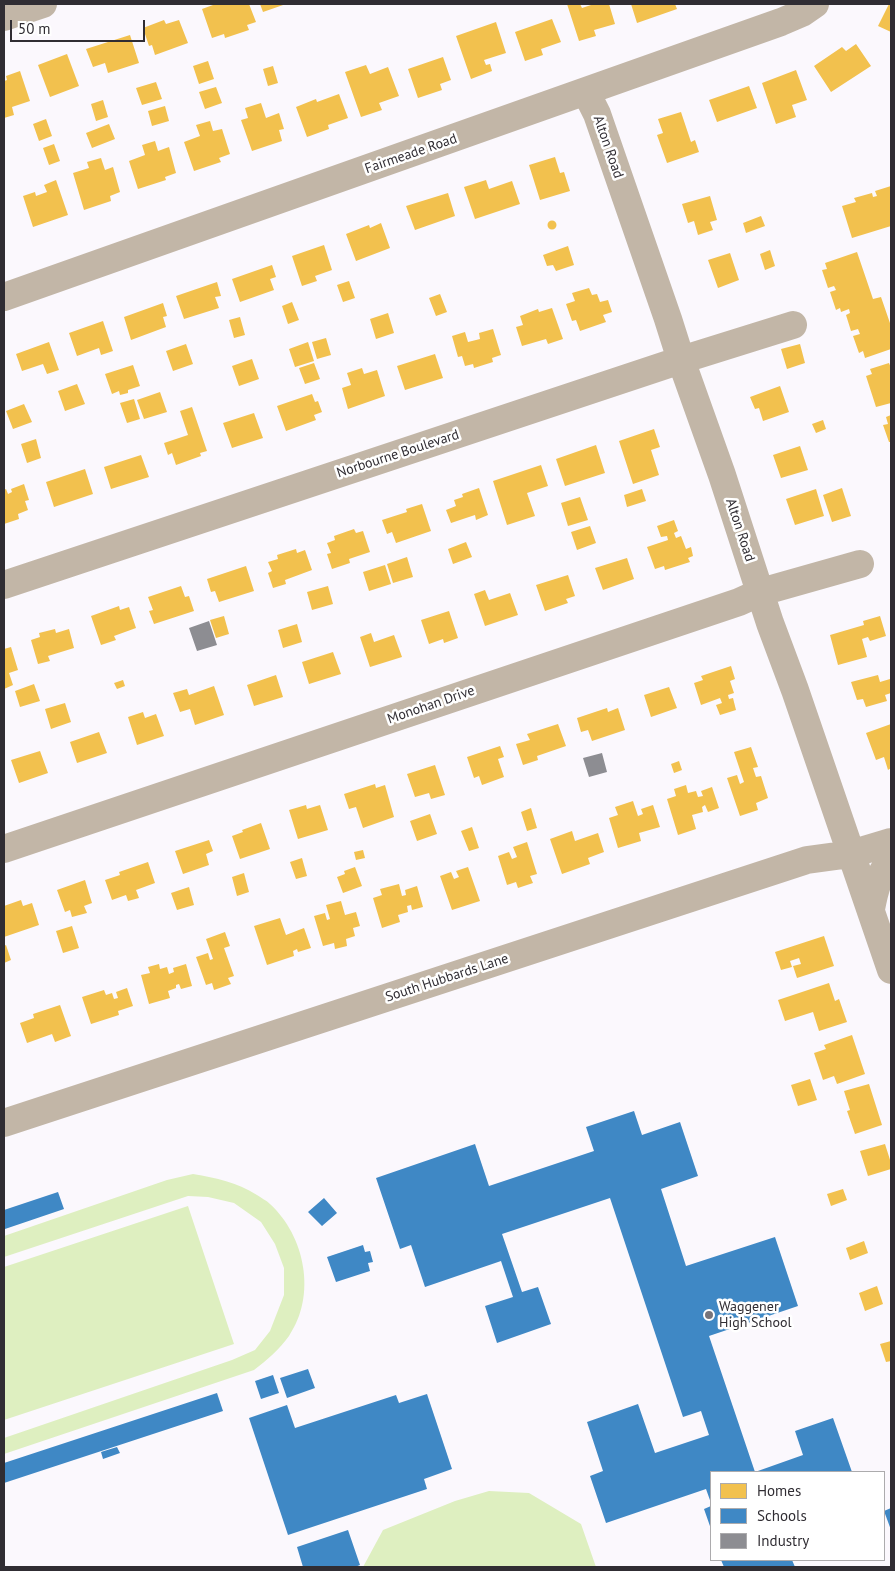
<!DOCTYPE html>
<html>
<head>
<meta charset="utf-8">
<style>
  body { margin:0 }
  #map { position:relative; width:895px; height:1571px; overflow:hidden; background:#fbf8fd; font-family:"PT Sans",sans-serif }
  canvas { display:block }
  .frame { position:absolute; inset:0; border:5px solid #302d33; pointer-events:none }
  .legend { position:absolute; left:710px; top:1471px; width:175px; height:90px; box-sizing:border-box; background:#fff; border:1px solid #acabad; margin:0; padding:6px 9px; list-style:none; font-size:15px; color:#302d33 }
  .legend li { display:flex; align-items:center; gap:10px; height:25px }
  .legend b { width:25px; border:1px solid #acabad }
  .scale { position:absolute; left:10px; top:20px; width:135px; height:22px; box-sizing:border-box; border:2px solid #302d33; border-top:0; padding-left:6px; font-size:15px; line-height:18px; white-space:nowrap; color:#302d33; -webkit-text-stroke:4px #fff; paint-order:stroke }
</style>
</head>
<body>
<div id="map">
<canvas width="895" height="1571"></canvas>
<div class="frame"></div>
<ul class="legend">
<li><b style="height:14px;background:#f2c14e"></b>Homes</li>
<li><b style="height:14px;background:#3f88c5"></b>Schools</li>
<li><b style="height:14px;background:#8d8d92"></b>Industry</li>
</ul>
<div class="scale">50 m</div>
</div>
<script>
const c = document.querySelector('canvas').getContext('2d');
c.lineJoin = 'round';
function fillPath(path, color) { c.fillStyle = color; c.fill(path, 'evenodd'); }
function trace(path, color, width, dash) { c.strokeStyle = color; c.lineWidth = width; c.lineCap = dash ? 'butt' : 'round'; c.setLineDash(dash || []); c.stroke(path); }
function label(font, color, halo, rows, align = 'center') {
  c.font = font + ' "PT Sans",sans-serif'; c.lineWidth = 5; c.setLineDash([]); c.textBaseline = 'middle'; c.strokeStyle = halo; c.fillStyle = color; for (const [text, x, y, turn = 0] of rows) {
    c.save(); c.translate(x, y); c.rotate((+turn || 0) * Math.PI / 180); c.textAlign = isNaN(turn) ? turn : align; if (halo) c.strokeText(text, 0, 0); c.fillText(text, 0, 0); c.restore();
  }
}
const green = new Path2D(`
  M193,1174C217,1178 236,1182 257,1195C261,1198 266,1200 270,1204C305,1236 317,1295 289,1336C279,1350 267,1360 254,1370L4,1454V1438L232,1360L255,1350L270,1331L284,1295V1268L275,1244L261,1222L234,1203L208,1197L188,1196L4,1257V1236L167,1180Z
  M188,1206L234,1344L4,1420V1267Z
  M489,1491L529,1493L581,1524L596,1567H363L383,1530L455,1501Z`);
const homes = new Path2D(`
  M213,4H249L256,22L247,25L249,30L225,38L224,34L212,38L202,9L213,5Z
  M260,4H286L263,12Z
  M567,4H580L582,8L594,4H609L615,24L594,30L596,36L579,41Z
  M631,4H675L677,9L637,23Z
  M889,4H891V32L878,26Z
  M552,19L561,42L541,49L543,55L525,61L515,32Z
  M164,20L166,24L179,20L188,43L155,55L152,45L149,46L143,28Z
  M496,22L506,53L484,60L486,65L490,64L492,71L471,79L456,36Z
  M130,35L139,63L108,73L105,63L93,67L86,49Z
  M856,44L871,66L831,92L814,66L842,47L846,51Z
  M67,54L79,86L50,97L38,65Z
  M443,57L451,80L440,84L442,90L418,98L408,69Z
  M208,61L214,79L199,84L193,66Z
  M366,65L370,74L388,67L399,96L379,103L382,110L361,117L345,72Z
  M273,66L278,83L268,86L263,69Z
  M796,70L807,100L792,105L796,117L776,124L762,83Z
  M20,71L30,101L12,107L14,115L4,118V81L7,80L6,76Z
  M156,82L162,99L142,105L136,88Z
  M749,86L757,108L717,122L709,100Z
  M216,87L222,103L205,109L199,92Z
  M339,94L348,118L328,125L329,129L307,137L296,107L316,99L317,102Z
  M103,100L108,117L96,121L91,104Z
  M261,103L266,118L279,113L284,129L279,130L282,141L252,151L241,120L248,118L245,108Z
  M165,106L169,121L152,126L148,111Z
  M681,112L691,142L695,140L699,152L667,163L657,135L663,133L658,119Z
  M46,119L52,136L39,141L33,124Z
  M210,121L213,131L222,129L230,154L219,158L221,162L194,171L184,142L200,136L196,125Z
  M109,124L115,139L92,148L86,133Z
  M155,141L158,151L169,147L176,173L165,177L166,180L138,189L129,161L145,155L142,145Z
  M54,144L60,161L49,165L43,148Z
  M555,157L560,173L564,172L570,191L540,200L529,165Z
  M101,158L105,170L113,167L120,192L110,196L111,201L84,210L73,173L89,168L87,162Z
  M56,180L68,215L33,227L23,196L35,192L36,196L47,192L44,185Z
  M486,180L489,189L512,181L520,204L475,219L464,187Z
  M891,186V226L852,238L842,206L856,202L854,198L872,193L873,197L877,196L875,191Z
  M448,193L455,216L415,230L406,206Z
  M710,196L717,220L710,222L713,230L698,235L694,221L688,223L682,204Z
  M761,216L765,226L746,233L743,223Z
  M547.5 225a4.5 4.5 0 1 1 9 0a4.5 4.5 0 1 1-9 0Z
  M381,223L390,248L356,261L346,234L369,225L370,228Z
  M324,245L332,270L315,276L317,281L302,286L292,256Z
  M568,246L574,265L556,271L553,265L547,266L543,255Z
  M770,250L775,266L765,270L760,254Z
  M857,252L873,299L881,297L891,326V349L865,358L863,351L859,353L853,336L860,334L858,329L851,331L846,315L850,313L849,309L841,312L840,308L836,310L830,292L836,290L834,286L828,288L822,270L827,269L825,263Z
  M730,253L739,280L718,288L708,260Z
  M272,265L276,277L270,279L274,290L240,302L232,279Z
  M349,281L355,298L343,302L337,285Z
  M217,282L221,296L215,297L219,308L184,319L176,296Z
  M589,288L592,295L597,294L600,302L608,300L612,312L603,315L606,322L580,331L576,320L572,321L566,304L575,301L572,293Z
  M440,294L447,312L436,316L429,298Z
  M292,302L299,320L288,324L282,306Z
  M163,303L167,316L163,317L166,327L131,340L124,317Z
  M552,308L563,339L548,344L546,339L522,346L516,327L523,325L520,316L538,309L539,312Z
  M388,313L394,333L376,339L370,319Z
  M240,317L245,335L234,338L229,320Z
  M103,321L113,351L101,355L99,348L77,356L69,333Z
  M493,329L501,355L492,358L493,362L474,368L473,364L465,366L462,356L458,357L452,336L465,332L468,342L480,339L479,333Z
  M326,338L331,355L317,359L312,342Z
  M49,342L59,370L47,374L43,364L22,371L16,354Z
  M308,342L314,361L295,367L289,349Z
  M186,344L193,364L173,371L166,351Z
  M800,344L805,363L787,369L781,349Z
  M435,354L443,378L405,390L397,366Z
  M252,359L259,379L239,386L232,366Z
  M314,363L320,379L305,384L299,368Z
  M889,363L891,368V403L876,407L866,376L872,374L870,369Z
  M133,365L140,386L128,390V393L120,395L119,391L112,394L105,374Z
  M362,368L364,374L377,370L385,396L348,409L342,388L351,385L347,373Z
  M77,384L85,404L65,411L58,391Z
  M780,386L789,412L763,421L759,408L755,409L750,397Z
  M160,392L167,412L144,419L137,400Z
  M312,394L315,402L318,401L322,412L314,415L316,420L286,431L277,406Z
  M134,399L140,419L127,423L120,403Z
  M24,404L32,422L13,429L6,411Z
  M192,407L207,451L200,453L201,456L176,465L172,453L168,455L164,443L188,435L180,411Z
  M254,413L263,438L232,448L223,423Z
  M891,415V442H889L883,425L888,424L886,417Z
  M823,420L826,429L816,433L812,424Z
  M654,429L660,447L651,450L659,475L633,484L619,441Z
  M36,439L41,458L27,463L21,444Z
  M596,445L605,473L565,486L556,459Z
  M800,446L808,470L781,478L773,455Z
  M141,455L149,477L111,489L104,467Z
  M541,465L548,486L527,493L535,516L507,525L493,481Z
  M85,469L93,494L54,507L46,482Z
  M24,484L29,500L25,501L28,510L18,514L19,519L4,524V490L6,489L8,494L12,492L11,489Z
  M479,488L488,515L476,520L475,515L451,523L446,510L456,506L454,500L463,497L462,494Z
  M842,488L851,516L832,522L823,495Z
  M642,489L646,501L627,507L624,495Z
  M816,489L824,516L795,525L786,499Z
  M580,497L588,520L568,526L561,503Z
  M422,504L431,531L396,543L392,532L387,534L382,520L407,512L406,509Z
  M674,520L678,531L674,533L676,538L681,536L686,549L691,547L693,556L688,558L690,562L665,570L664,566L655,569L647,547L668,540L667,536L661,537L657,526Z
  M590,526L596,543L577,550L571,532Z
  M354,529L356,533L363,531L370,552L349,559L350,563L332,569L327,554L331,553L327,543L335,540L334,536Z
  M466,542L472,557L453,564L448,549Z
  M296,549L297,553L305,550L312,570L285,580L286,584L273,588L268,573L272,571L268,562L278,559L277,555Z
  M407,557L413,577L393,583L387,564Z
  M627,558L634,579L603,590L595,568Z
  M385,565L391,584L369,591L363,572Z
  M246,566L254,591L219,602L215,591L211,592L207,579Z
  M568,575L575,596L566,599L568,603L545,611L536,585Z
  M181,586L185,597L189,596L194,611L154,624L149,611L153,610L148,597Z
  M328,586L333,604L312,610L307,592Z
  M485,590L489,600L510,593L518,615L485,626L474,594Z
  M119,606L120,610L129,607L136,628L114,636L116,640L101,645L91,616Z
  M449,611L458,638L444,643L443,639L429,644L421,620Z
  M224,616L229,634L216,638L210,620Z
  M880,616L886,636L870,641L868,637L862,639L867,657L838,665L830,635L864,625L863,621Z
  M297,624L302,642L283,648L278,630Z
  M55,629L56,633L69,629L74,648L48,656L50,661L38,664L31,640L40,637L39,633Z
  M371,633L374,642L394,635L402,657L370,667L360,637Z
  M11,647L18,670L9,673L13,685L4,689V649Z
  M333,652L341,674L309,684L302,662Z
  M731,666L735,679L730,681L734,693L728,695L729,699L733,698L736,710L720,715L716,705L722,703L720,698L701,705L694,683L703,680L701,676Z
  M276,675L283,697L254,706L247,685Z
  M878,675L880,682L890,679L891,693L885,695L887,701L866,707L863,699L857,700L851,682Z
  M123,680L125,686L117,689L114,683Z
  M34,684L40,701L20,707L15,691Z
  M214,686L224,715L195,725L190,709L180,712L173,693L187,689L189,695Z
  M669,687L677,708L651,717L644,695Z
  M65,703L71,722L51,729L45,709Z
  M607,708L608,712L618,708L625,730L592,741L588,730L581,732L577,718Z
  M143,712L145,718L156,714L164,736L137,745L128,717Z
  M558,724L566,746L537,756L538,760L523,765L516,744L530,740L527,734Z
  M891,724V768L888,770L884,757L876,760L866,733Z
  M99,732L107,753L77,763L70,742Z
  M500,746L504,757L498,759L504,777L482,785L479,776L474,778L467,757Z
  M751,747L758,767L753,768L756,777L761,776L768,798L756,803L758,810L740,816L727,778L737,775L740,784L744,782L734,752Z
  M40,751L48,773L19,783L11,760Z
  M679,761L682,770L674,773L671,764Z
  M435,765L445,795L431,799L429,793L415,797L407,774Z
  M375,784L376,788L385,785L394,817L363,828L356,807L349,809L344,794Z
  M686,785L688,793L696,791L698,797L703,796L701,791L712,787L719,808L708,812L705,805L702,807L703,812L692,815L696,829L678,835L667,799L676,796L674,789Z
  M633,801L638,816L643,814L641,809L653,805L660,827L639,833L641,841L618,848L609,818L618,815L615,807Z
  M306,805L307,809L320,805L328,830L298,839L289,810Z
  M531,808L537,828L527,831L521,812Z
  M430,814L437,834L417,841L410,821Z
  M261,823L270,849L240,859L232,836L243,832L242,830Z
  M472,827L479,848L469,851L461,831Z
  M572,831L575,841L598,833L604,852L588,858L590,864L562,874L550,839Z
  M209,840L213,851L206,854L209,865L183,874L175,851Z
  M527,842L537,874L530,876L533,883L518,888L516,882L507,885L498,856L509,852L512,859L517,857L513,847Z
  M363,850L365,858L356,860L354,852Z
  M302,858L307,876L296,879L290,862Z
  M148,862L155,883L136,890L139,898L128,901L126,895L112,900L105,880L120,875L119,872Z
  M355,867L362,886L343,893L337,877L345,874L344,871Z
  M468,867L480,901L452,910L440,876L451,872L454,879L459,877L456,871Z
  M244,873L249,892L237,896L232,877Z
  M85,880L92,903L84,906L87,913L72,917L70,910L65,912L57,890Z
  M399,884L402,896L406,895L405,890L417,886L423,907L412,910L411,905L407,906L408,912L398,915L400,922L382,928L373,898L382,895L380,889Z
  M189,887L194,905L177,910L171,893Z
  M21,900L23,906L32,903L39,925L4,937V906Z
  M341,901L345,915L356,912L360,926L353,928L355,936L346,939L347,946L335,949L334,943L323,946L314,916L325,913L327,920L330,919L326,905Z
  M280,918L286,935L304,928L311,948L298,952L297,949L293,951L294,956L267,965L254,926Z
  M72,926L79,948L63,953L56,931Z
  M225,932L230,946L224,948L234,976L228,978L231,984L214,990L212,983L206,985L196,957L208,953L210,960L213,959L206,939Z
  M824,936L834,966L797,978L793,966L801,964L799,958L790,961L792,967L781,970L775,952Z
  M6,945L11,960L4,963V946Z
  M159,964L160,969L167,967L169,974L174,972L173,968L186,964L192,986L181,989L179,984L176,985V988L168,991L170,998L149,1004L141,975L150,973L148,967Z
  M829,983L835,1001L839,999L847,1022L819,1031L813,1012L785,1021L778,1000Z
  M127,988L133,1006L118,1011L119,1015L91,1024L82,997L104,990L106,995L112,993L114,999L118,998L116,992Z
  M60,1005L71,1036L55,1042L52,1034L27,1043L20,1023L34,1018L33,1014Z
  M852,1035L865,1074L837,1084L834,1076L823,1080L814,1053L826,1049L824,1045Z
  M810,1079L817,1100L798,1106L791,1085Z
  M869,1084L882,1125L855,1134L847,1111L850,1110L844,1091Z
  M885,1144L891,1163V1169L868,1176L860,1151Z
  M843,1189L847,1200L831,1206L827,1194Z
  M864,1241L868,1253L850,1260L846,1248Z
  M877,1286L883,1304L865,1311L859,1293Z
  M891,1341V1361L886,1362L880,1344Z`);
const schools = new Path2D(`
  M634,1111L642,1135L680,1122L698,1176L661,1189L686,1266L775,1237L798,1306L709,1336L755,1472L803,1455L795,1431L833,1418L852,1472H711V1503L706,1489L606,1523L590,1476L603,1471L587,1422L638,1404L655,1453L709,1435L701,1411L683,1417L610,1198L502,1234L522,1292L538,1287L551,1324L497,1343L485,1306L513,1297L501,1261L425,1287L411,1245L400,1249L376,1178L475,1144L489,1186L594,1151L586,1127Z
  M58,1192L64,1209L5,1229L4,1210Z
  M324,1198L337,1213L322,1226L308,1212Z
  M363,1245L365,1252L370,1251L373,1262L368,1263L370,1271L336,1282L327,1257Z
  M308,1369L315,1388L287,1398L280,1378Z
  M273,1375L279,1393L261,1399L255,1381Z
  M217,1393L223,1411L4,1483V1463Z
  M427,1394L452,1469L424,1479L427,1489L288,1535L249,1418L287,1405L295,1428L396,1395L399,1403Z
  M117,1447L120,1453L103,1459L101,1452Z
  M711,1506V1529L704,1509Z
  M891,1508V1530L884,1511Z
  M348,1530L360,1565L355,1567H303L297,1547Z
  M721,1560H792L795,1567H724Z`);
const industry = new Path2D(`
  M209,621L217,645L197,651L189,628Z
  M602,753L607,772L589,777L583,758Z`);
const minor = new Path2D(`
  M4,17L43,4
  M586,92L597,114L668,319L681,360L722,475L770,623L795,690L891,970
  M4,297L781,22L802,13L815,4
  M4,585L681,360L793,325
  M4,849L739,602L761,592L860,564
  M871,909C875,888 878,877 891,859
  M4,1123L807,860L851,854L891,842`);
const markers = [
  [709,1315,5,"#77747a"]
];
const streetNames = [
  ["Alton Road",608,147,71],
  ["Fairmeade Road",411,154,-19],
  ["Norbourne Boulevard",398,454,-18],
  ["Alton Road",740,530,72],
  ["Monohan Drive",431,705,-19],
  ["South Hubbards Lane",447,978,-18]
];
const poiNames = [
  ["Waggener",719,1307],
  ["High School",719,1323]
];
fillPath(green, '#deefc0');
fillPath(homes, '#f2c14e');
fillPath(schools, '#3f88c5');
fillPath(industry, '#8d8d92');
trace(minor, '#c2b6a7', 28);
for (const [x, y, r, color] of markers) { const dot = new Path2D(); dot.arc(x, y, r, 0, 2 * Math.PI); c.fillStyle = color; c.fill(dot); trace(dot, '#fff', 2); }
label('14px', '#302d33', '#fff', streetNames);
label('14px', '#302d33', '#fff', poiNames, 'left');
</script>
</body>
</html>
